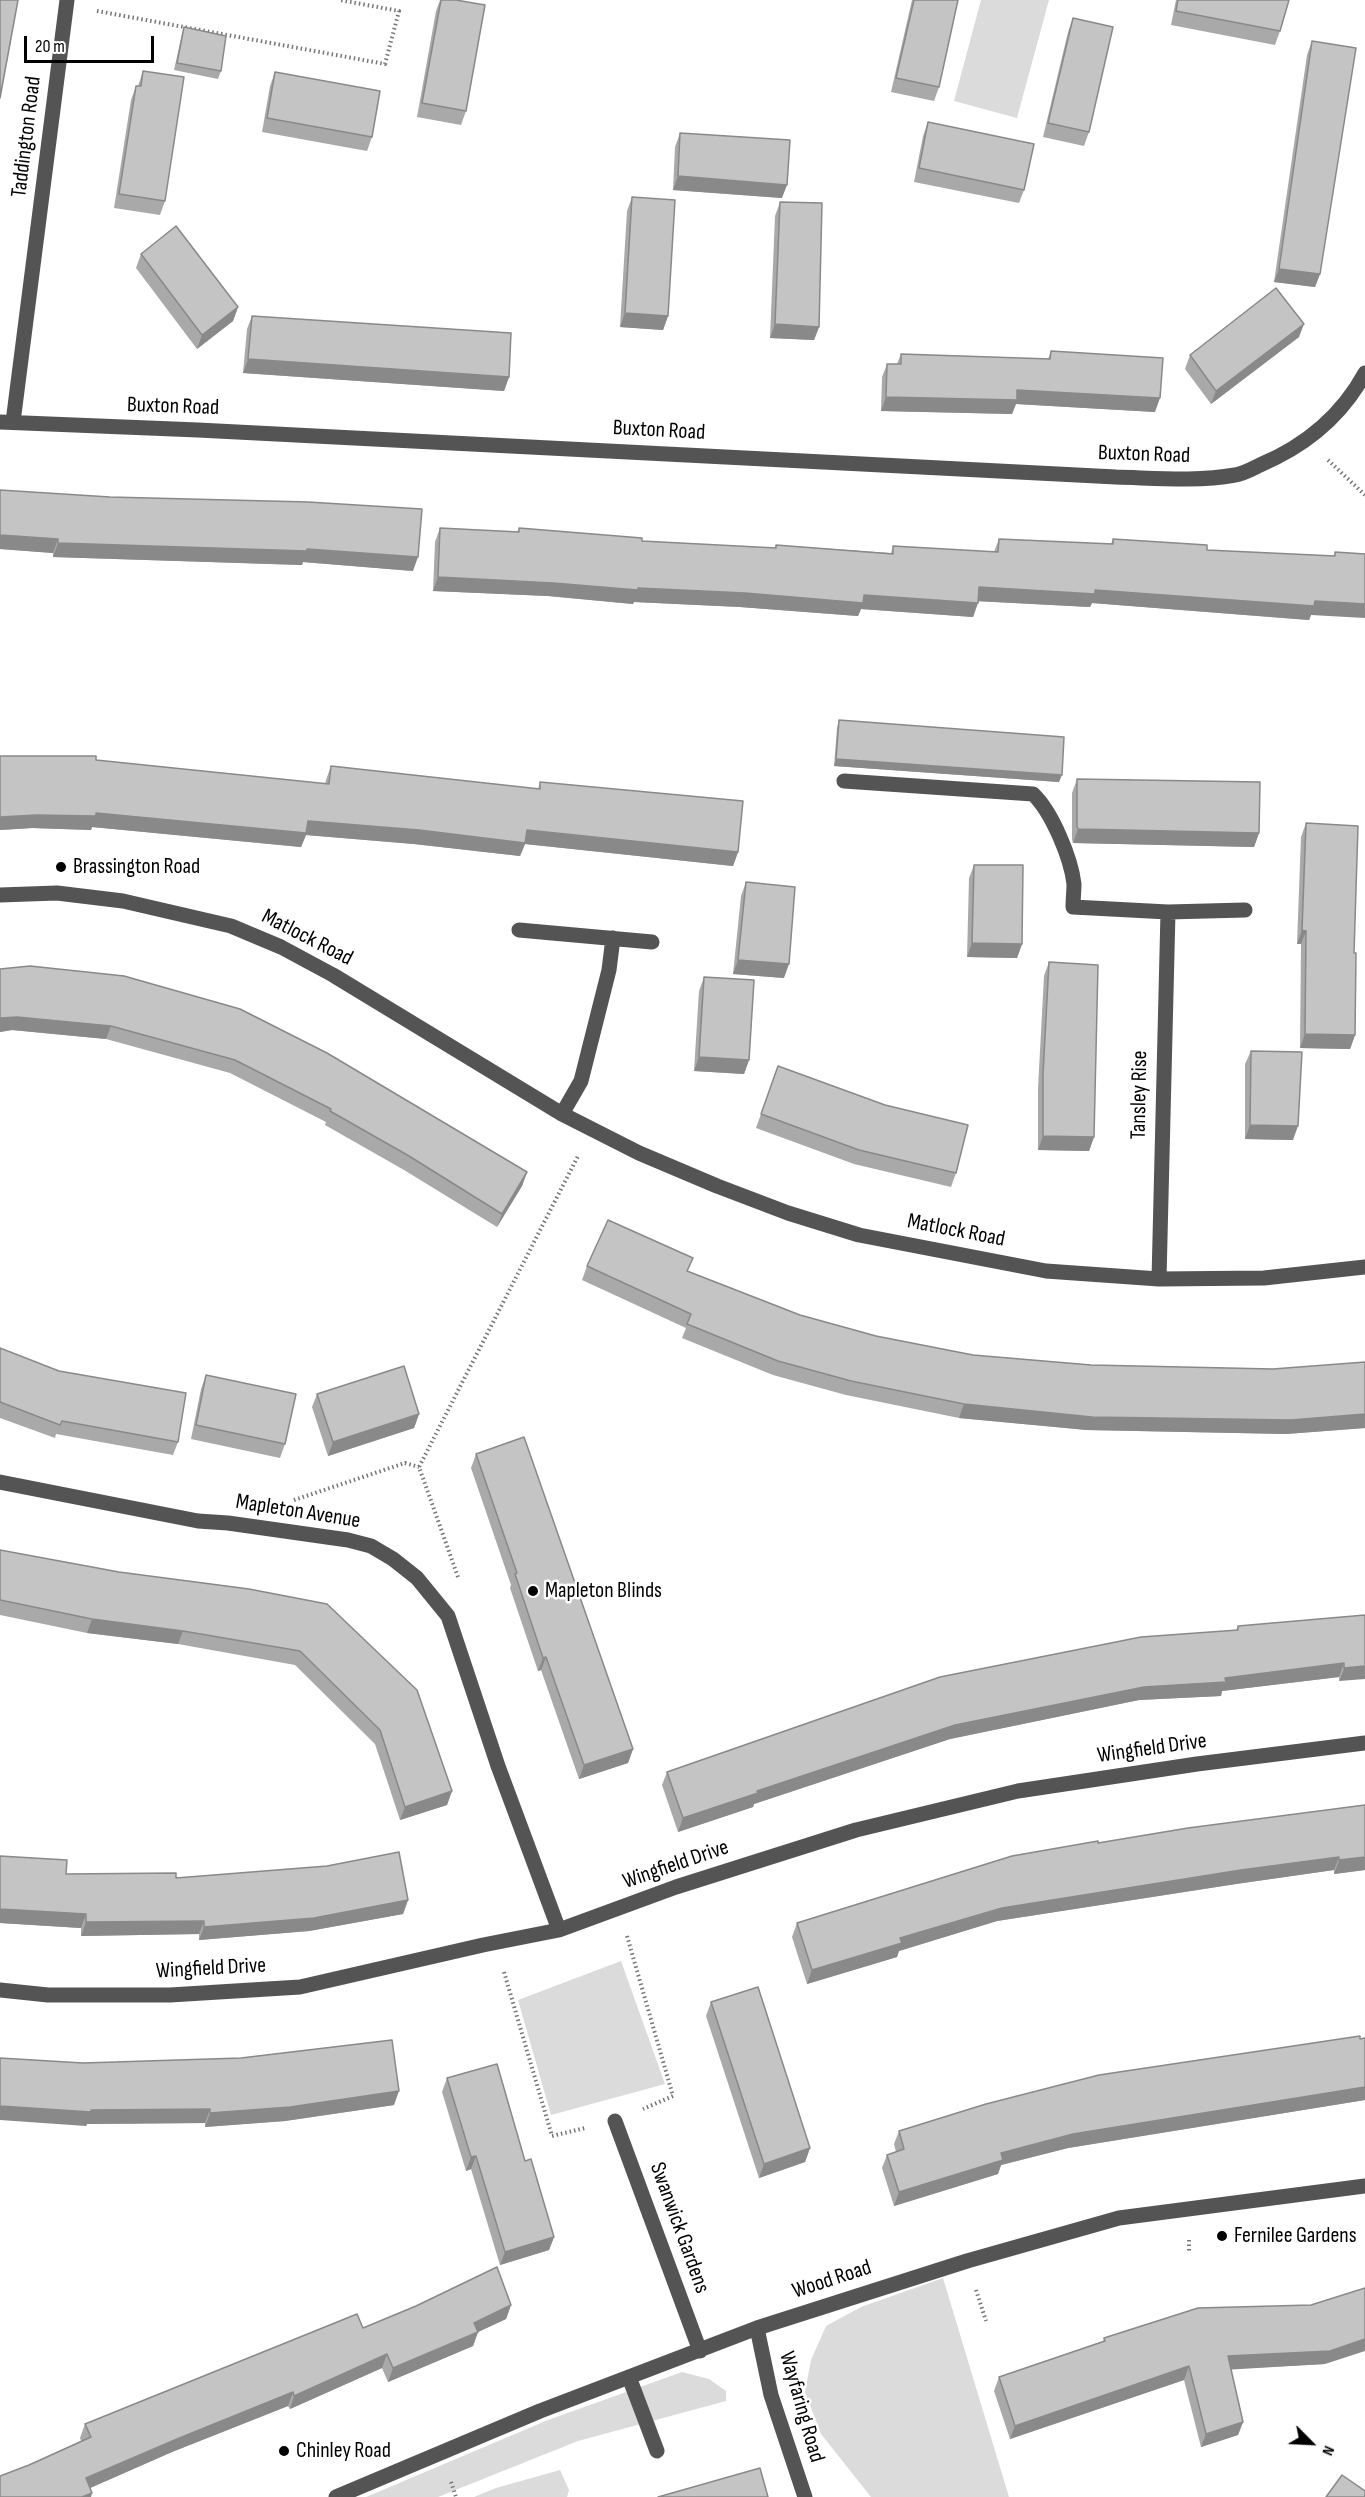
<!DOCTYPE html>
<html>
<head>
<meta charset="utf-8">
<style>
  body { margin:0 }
  #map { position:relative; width:1365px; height:2497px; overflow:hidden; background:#fff; font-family:"Sofia Sans Condensed",sans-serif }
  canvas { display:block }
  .north { position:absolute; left:1281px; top:2413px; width:60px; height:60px; -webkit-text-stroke:4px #fff; paint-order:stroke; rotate:114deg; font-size:16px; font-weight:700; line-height:24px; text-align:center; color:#000 }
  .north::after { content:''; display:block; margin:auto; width:21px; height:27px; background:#000; clip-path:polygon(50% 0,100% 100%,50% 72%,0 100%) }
  .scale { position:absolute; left:24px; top:36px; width:130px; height:27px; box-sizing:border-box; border:3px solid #000; border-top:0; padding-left:8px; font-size:18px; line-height:21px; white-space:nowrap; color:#000; -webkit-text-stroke:4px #fff; paint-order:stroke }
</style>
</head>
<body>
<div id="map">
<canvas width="1365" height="2497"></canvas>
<div class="north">N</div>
<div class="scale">20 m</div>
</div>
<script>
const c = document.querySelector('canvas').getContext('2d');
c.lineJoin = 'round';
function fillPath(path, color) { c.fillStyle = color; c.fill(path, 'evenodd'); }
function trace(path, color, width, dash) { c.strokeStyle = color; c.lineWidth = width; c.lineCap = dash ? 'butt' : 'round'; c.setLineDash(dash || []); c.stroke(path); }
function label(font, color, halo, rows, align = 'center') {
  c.font = font + ' "Sofia Sans Condensed",sans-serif'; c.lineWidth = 5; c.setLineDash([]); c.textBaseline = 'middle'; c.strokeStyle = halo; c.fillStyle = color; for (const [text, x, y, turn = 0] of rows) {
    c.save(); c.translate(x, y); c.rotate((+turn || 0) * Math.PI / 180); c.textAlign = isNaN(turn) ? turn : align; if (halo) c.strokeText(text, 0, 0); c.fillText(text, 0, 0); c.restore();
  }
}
const green = new Path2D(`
  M981,0H1049L1017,118L954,101Z
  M621,1961L665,2084L551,2115L518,2000Z
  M943,2278L1009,2497H871L821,2434L805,2392L811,2360L826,2326L861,2307Z
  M682,2372L709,2379L726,2391V2401L578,2441L438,2497H366L548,2420Z
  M560,2470L569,2490L567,2497H474L496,2488Z`);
const path = new Path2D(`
  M97,11L385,64L399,11L340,0
  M1328,460L1365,495
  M294,1500L405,1463L419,1467
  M458,1577L419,1467L578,1156
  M627,1936L673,2096L643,2109
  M504,1972L552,2136L585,2128
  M1189,2240V2251
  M976,2290L986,2321
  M451,2482L456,2497`);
const minor = new Path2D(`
  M0,422L198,430L1116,477C1155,478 1196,482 1235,475C1243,474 1252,469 1260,465C1305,446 1341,417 1365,373
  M13,422L67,0
  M844,781L1033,794C1052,812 1071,858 1074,884C1074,891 1073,900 1073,907L1168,912L1245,910
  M0,895L57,893L123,901L231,926L281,947L333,975L562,1114L639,1153L717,1186L788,1213L859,1235L1046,1271L1159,1279L1264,1278L1365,1267
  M519,930L652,942
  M562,1114L581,1081L609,970L613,938
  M1159,1279L1168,912
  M0,1482L198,1521L228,1523L348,1540L371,1546L393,1559L417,1578L448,1616L498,1766L559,1930
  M0,1990L48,1995H170L300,1987L483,1945L559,1930L676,1887L856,1830L1018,1791L1197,1764L1365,1743
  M615,2121L700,2351
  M757,2328L771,2395L805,2497
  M629,2377L657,2451
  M336,2497L540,2411L757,2328L967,2261L1119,2218L1365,2186`);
const wall = new Path2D(`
  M440,0H456L466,111L461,125L417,117L436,11Z
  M912,0H958L939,87L934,101L891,92Z
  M1176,0H1289L1280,31L1275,45L1171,25Z
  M1073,18L1089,132L1084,146L1043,137L1068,32Z
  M184,27L221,71L218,79L174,70L182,34Z
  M1312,41L1320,274L1315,287L1274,282L1307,55Z
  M143,71L165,201L160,215L114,208L131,100L136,86H138Z
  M275,72L372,137L367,151L262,132L270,86Z
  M928,122L1024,190L1019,203L914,182L923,136Z
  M680,133L782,198L673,190L675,147Z
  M632,197L668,316L663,330L620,327L627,211Z
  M780,202L819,327L814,340L770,338L775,216Z
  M141,254L238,307L233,321L197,349L136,268Z
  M252,316L509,377L504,391L243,373L247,329Z
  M1299,337L1211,404L1185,369L1190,355Z
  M1051,351L1155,412L1016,404L1012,414L881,411L882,377L887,364H897L901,354L1048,359Z
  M0,490L413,571L303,562L302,565L53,557V553L0,549Z
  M440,528L517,532L519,528L642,541L775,548L776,545L891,553L893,546L994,552L999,539L1111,544L1113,539L1207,550L1334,556L1335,552L1365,554L1311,615L1309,620L1092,603L1090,607L978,601L973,617L861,609L858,616L740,607L634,602L633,604L548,596L433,591L435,542Z
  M839,720L1059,782L834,766L837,728Z
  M0,756L96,760L325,784L326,780L331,766L538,789L540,782L738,852L733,866L525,844L520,856L414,844L306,835L301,847L92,827L91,830L32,828L0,830Z
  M1077,779L1259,833L1254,847L1073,843L1072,840V793Z
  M1306,823L1354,953L1355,1035L1350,1049L1300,1048L1301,944H1297L1301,837Z
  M974,865L1022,944L1017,958L967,957L969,878Z
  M746,882L784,978L733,974L741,896Z
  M1049,962L1094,1137L1089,1151L1038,1150V1088L1044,976Z
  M0,969L527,1172L522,1186L497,1227L404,1170L325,1125L326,1122L230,1073L106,1039L12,1030L0,1032Z
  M704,977L749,1060L744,1074L694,1071L699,991Z
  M1251,1051L1293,1140L1245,1139V1064Z
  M778,1066L956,1173L951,1187L854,1164L756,1128Z
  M587,1266L688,1271L800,1315L876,1336L973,1355L1091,1365L1273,1369L1365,1362V1428L1286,1434L1087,1430L959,1418L846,1395L773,1375L682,1338L686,1328L582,1280Z
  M0,1348L59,1371L178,1442L173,1455L56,1434L55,1438L0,1418Z
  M206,1375L285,1444L280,1458L191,1439L201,1389Z
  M317,1394L419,1414L414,1428L328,1456L312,1407Z
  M476,1454L633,1749L628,1763L579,1779L541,1670L538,1671L510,1588L511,1585L471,1468Z
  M0,1550L119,1572L249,1589L452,1791L447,1805L400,1820L375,1744L295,1665L178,1644L87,1633L0,1615Z
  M1365,1615L1339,1681V1677L1222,1691L1221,1696L1139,1700L950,1739L754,1804L753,1807L678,1832L662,1785L667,1772L1236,1630L1238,1626Z
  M1365,1805V1870L1334,1874V1870L1236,1884L997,1921L899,1951L897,1957L807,1984L792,1937L797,1923L1098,1843Z
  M0,1856L66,1874L176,1878L408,1900L403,1914L309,1931L199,1940V1934L81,1936V1928L0,1923Z
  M711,2002L810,2148L805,2162L759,2178L706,2016Z
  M1365,2038V2100L1068,2148L1001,2165L998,2174L894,2206L882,2168L887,2155L896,2152L894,2144L899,2131Z
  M0,2058L394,2105L285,2121L205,2127V2123L87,2124L86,2126Z
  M447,2078L525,2161L554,2237L549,2250L500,2265L471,2169L466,2171L442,2092Z
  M511,2305L506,2319L478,2332L473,2346L388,2382L382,2368L290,2409L288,2406L172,2452L90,2488L29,2465L81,2441L80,2438L85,2424L363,2328Z
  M1104,2338L1325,2364L1231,2369L1243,2422L1238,2435L1201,2447L1184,2380L1010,2439L994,2391L999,2377L1103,2341Z`);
const shadedWall = new Path2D(`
  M678,176L787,185L782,198L673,190Z
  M1279,269L1320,274L1315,287L1274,282Z
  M238,307L233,321L197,349L202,335Z
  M625,313L668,316L663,330L620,327Z
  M775,324L819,327L814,340L770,338Z
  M1304,324L1299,337L1211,404L1216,391Z
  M248,359L509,377L504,391L243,373Z
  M1017,390L1160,398L1155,412L1016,404L1012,414L881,411L886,397Z
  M0,535L58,539L53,553L0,549Z
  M58,543L307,549L418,557L413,571L303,562L302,565L53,557Z
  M438,577L553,583L638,588L864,595L978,603L973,617L861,609L858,616L740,607L634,602L633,604L548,596L433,591Z
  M979,587L1095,590L1365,604V618L1311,615L1309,620L1092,603L1090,607L974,601Z
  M836,759L1062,775L1059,782L834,766Z
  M96,813L527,830L738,852L733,866L525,844L520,856L414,844L306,835L301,847L92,827L91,830L32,828L0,830V817L37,815Z
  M1078,829L1259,833L1254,847L1073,843Z
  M1302,930L1306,931L1301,944H1297Z
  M972,943L1022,944L1017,958L967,957Z
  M738,960L789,964L784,978L733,974Z
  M17,1017L111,1026L106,1039L12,1030L0,1032V1018Z
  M1305,1034L1355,1035L1350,1049L1300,1048Z
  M699,1057L749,1060L744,1074L694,1071Z
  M1250,1125L1298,1126L1293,1140L1245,1139Z
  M1043,1136L1094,1137L1089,1151L1038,1150Z
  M527,1172L522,1186L497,1227L502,1214Z
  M964,1404L1365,1414V1428L1286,1434L1087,1430L959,1418Z
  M419,1414L414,1428L328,1456L333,1442Z
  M92,1619L183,1631L178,1644L87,1633Z
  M546,1657L541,1670L538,1671L543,1658Z
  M1344,1663L1339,1677L1222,1691L1221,1696L1139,1700L950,1739L754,1804L753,1807L678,1832L683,1818L757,1791L955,1725L1144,1687L1225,1678Z
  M1365,1666V1679L1339,1681L1344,1668Z
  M633,1749L628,1763L579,1779L584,1765Z
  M452,1791L447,1805L400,1820L405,1807Z
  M1339,1857L1334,1870L1236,1884L997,1921L899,1951L897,1957L807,1984L812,1970L900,1938L1002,1908L1241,1870Z
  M1365,1857V1870L1334,1874L1339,1860Z
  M408,1900L403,1914L309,1931L199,1940L204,1927Z
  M0,1909L86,1914L81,1928L0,1923Z
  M204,1921L199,1934L81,1936L86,1922Z
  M1365,2087V2100L1068,2148L1001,2165L998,2174L894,2206L899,2192L1001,2153L1073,2134Z
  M399,2091L394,2105L285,2121L205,2127L210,2113Z
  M0,2106L91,2110L210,2109L205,2123L87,2124L86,2126L0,2120Z
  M810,2148L805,2162L759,2178L764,2164Z
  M476,2156L471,2169L466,2171L471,2157Z
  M554,2237L549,2250L500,2265L505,2252Z
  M511,2305L506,2319L478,2332L473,2346L388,2382L393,2368L474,2323Z
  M1365,2339V2351L1325,2364L1223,2370L1228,2356Z
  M387,2354L382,2368L290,2409L294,2396Z
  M1189,2366L1184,2380L1010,2439L1015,2426Z
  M293,2392L288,2406L172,2452L81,2492L86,2478L177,2439Z
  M1243,2422L1238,2435L1201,2447L1206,2434Z
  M92,2493L91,2497H82Z`);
const building = new Path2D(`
  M0,0H18L0,98Z
  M441,0H456L485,5L466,111L422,103Z
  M914,0H958L939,87L896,78Z
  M1178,0H1289L1280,31L1176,11Z
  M1073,18L1113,27L1089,132L1048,123Z
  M184,27L226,36L221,71L177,63Z
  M1312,41L1356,48L1320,274L1279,269Z
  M143,71L184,77L165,201L119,194L136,86H141Z
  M275,72L380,91L372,137L267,118Z
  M928,122L1034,144L1024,190L919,168Z
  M680,133L790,140L787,185L678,176Z
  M632,197L675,200L668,316L625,313Z
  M780,202L822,203L819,327L775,324Z
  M176,226L238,307L202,335L141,254Z
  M1276,288L1304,324L1216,391L1190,355Z
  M252,316L511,333L509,377L248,359Z
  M1051,351L1163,358L1160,398L1017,390V400L886,397L887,364H901V354L1050,359Z
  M0,490L110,497L308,502L422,509L418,557L307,549V551L58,543V539L0,535Z
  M440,528L519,532V528L642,538V541L776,548V545L893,554V546L998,552L999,539L1113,544V539L1207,545V550L1335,556V552L1365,554V604L1315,601L1314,606L1095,590V594L979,587L978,603L864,595L863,603L745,593L638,588V590L553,583L438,577Z
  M839,720L1064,737L1062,775L836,759Z
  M0,756H96V760L329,784L331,766L540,789V782L743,801L738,852L527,830L525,843L419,830L308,821L306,833L96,813V816L37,815L0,817Z
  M1077,779L1260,782L1259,833L1078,829L1077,826Z
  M1306,823L1358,826L1354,953H1356L1355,1035L1305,1034L1306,931L1302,930Z
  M974,865H1023L1022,944L972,943Z
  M746,882L795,887L789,964L738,960Z
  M1049,962L1098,965L1094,1137L1043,1136V1074Z
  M30,966L124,976L240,1009L327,1053L527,1172L502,1214L409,1156L330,1111L331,1109L235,1060L111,1026L17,1017L0,1018V969Z
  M704,977L754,980L749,1060L699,1057Z
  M1251,1051L1302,1052L1298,1126L1250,1125Z
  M778,1066L885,1105L968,1125L956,1173L859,1150L761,1114Z
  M608,1220L693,1258L687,1271L800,1315L876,1336L973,1355L1091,1365L1273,1369L1365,1362V1414L1291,1420L1092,1417L964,1404L851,1381L778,1361L687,1324L691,1314L587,1266Z
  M0,1348L59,1371L186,1393L178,1442L62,1421L60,1425L0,1402Z
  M404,1366L419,1414L333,1442L317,1394Z
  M206,1375L296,1394L285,1444L196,1425Z
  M524,1437L633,1749L584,1765L546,1657L543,1658L515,1574L517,1573L476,1454Z
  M0,1550L119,1572L249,1589L327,1604L417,1690L452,1791L405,1807L380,1730L300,1651L183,1631L92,1619L0,1600Z
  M1365,1615V1666L1344,1668V1663L1225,1678L1226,1682L1144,1687L955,1725L757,1791L758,1793L683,1818L667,1772L940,1677L1141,1637L1238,1630V1626Z
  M1365,1805V1857L1339,1860V1857L1241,1870L1002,1908L900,1938L902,1943L812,1970L797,1923L1012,1856L1098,1841V1843L1188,1828Z
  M399,1852L408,1900L314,1918L204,1927V1921L86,1922V1914L0,1909V1856L67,1860L66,1874L176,1873V1878L327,1866Z
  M758,1987L810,2148L764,2164L711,2002Z
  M1360,2036V2039L1365,2038V2087L1073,2134L1001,2153L1003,2160L899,2192L887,2155L904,2149L899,2131L986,2104L1099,2075Z
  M392,2040L399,2091L290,2107L210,2113V2109L91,2110V2112L0,2106V2058L83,2063L241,2058Z
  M497,2064L525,2161L531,2159L554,2237L505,2252L476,2156L471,2157L447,2078Z
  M497,2267L511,2305L474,2323L478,2332L393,2368L387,2354L294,2396L293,2392L177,2439L86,2478L92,2493L82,2497H0V2476L29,2465L91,2437L85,2424L357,2314L363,2328L416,2306Z
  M1365,2288V2339L1330,2351L1228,2356L1243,2422L1206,2434L1189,2366L1015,2426L999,2377L1105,2341L1104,2338L1198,2308L1311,2305Z
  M760,2468L768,2497H658Z
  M1342,2475L1365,2491V2497H1326Z`);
const markers = [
  [61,867,6,"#000"],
  [533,1591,6,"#000"],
  [1222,2236,6,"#000"],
  [284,2451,6,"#000"]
];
const streetNames = [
  ["Taddington Road",27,137,-83],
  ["Buxton Road",173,407,2],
  ["Buxton Road",659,431,3],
  ["Buxton Road",1144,455,2],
  ["Matlock Road",307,938,27],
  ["Tansley Rise",1140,1095,-89],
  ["Matlock Road",956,1231,11],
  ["Mapleton Avenue",298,1512,9],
  ["Wingfield Drive",1152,1749,-8],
  ["Wingfield Drive",676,1865,-19],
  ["Wingfield Drive",211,1969,-3],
  ["Swanwick Gardens",679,2228,70],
  ["Wood Road",832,2280,-18],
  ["Wayfaring Road",801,2407,74]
];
const poiNames = [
  ["Brassington Road",73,867],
  ["Mapleton Blinds",545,1591],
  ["Fernilee Gardens",1234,2236],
  ["Chinley Road",296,2451]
];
fillPath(green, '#dbdbdb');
trace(path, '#767676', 4, [1.5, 3]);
trace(minor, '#545454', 15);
fillPath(wall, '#a9a9a9');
fillPath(shadedWall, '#898989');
fillPath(building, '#c4c4c4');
trace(building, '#898989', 1.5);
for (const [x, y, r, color] of markers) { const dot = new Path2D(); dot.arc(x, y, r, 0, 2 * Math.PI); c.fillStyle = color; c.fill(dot); trace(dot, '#fff', 2); }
label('22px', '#000', '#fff', streetNames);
label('22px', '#000', '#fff', poiNames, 'left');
</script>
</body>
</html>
